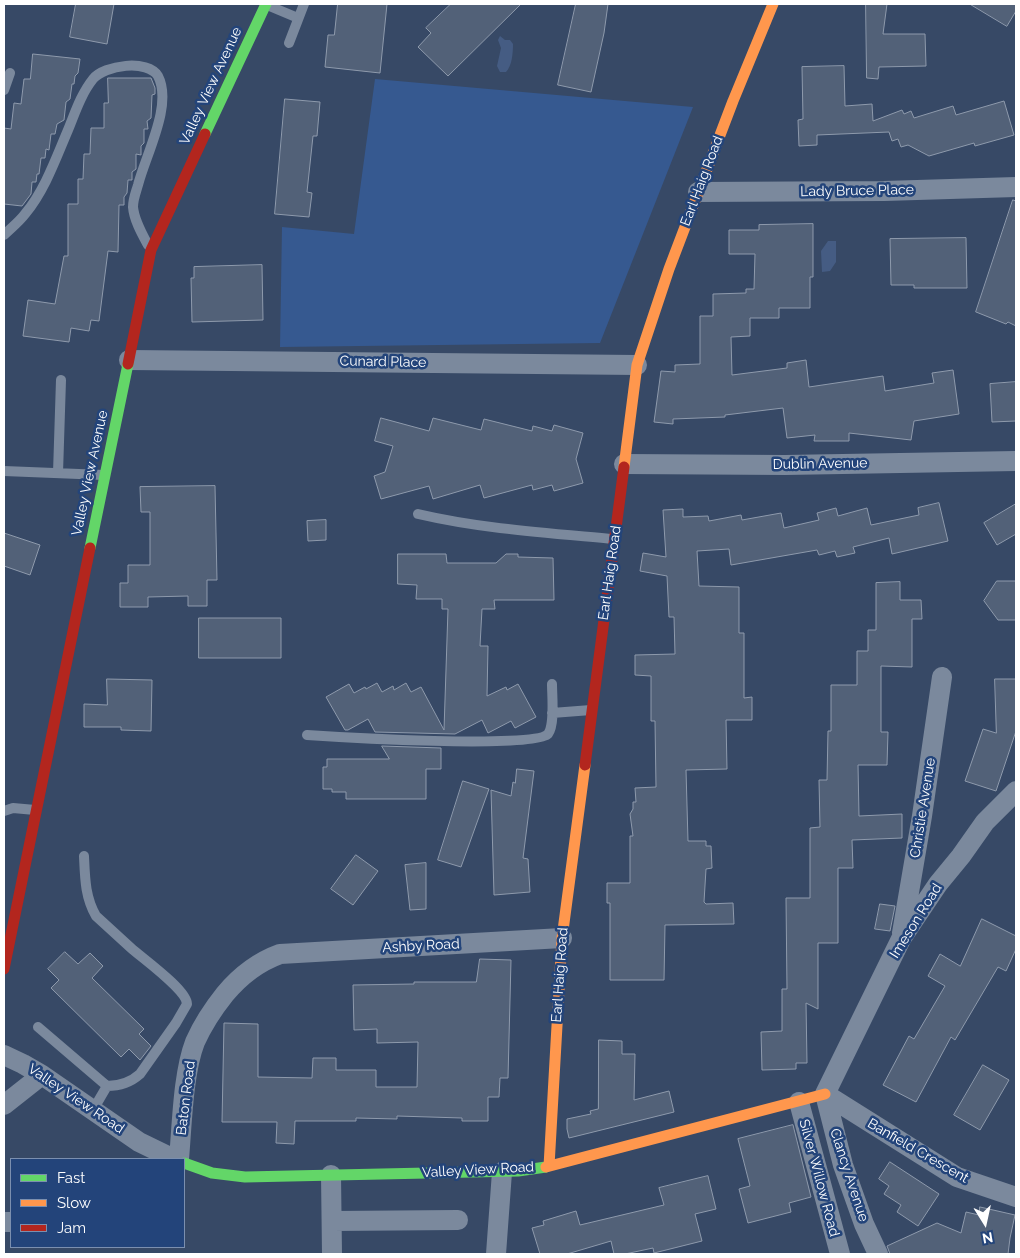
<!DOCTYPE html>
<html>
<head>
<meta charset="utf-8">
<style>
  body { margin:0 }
  #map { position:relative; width:1020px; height:1258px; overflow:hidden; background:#374966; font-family:Raleway,sans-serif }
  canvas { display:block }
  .frame { position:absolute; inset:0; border:5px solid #fff; pointer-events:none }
  .legend { position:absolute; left:10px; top:1158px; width:175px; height:90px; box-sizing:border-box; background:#23447a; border:1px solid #7b8faf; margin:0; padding:6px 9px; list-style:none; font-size:15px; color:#fff }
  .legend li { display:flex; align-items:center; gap:10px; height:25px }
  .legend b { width:25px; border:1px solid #7b8faf }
  .north { position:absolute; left:960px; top:1198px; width:50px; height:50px; -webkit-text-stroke:4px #23447a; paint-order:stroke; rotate:170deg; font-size:14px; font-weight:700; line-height:20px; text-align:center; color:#fff }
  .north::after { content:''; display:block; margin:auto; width:18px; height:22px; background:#fff; clip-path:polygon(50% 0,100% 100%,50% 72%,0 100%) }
</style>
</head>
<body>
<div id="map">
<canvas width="1020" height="1258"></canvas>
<div class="frame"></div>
<ul class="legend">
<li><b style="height:6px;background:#63d668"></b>Fast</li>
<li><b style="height:6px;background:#ff974d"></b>Slow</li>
<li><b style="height:6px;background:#b3261e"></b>Jam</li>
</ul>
<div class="north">N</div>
</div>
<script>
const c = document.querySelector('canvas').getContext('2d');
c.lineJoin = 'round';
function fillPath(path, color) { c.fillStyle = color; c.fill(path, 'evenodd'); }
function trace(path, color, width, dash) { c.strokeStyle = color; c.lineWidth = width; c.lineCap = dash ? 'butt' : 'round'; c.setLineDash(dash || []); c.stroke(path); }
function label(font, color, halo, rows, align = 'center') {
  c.font = font + ' Raleway,sans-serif'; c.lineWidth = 5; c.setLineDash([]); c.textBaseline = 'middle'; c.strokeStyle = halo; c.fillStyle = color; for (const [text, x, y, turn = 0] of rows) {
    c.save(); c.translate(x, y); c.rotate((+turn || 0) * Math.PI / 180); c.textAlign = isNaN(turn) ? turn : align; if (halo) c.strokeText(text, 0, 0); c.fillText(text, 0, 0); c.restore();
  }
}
const green = new Path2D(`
  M375,79L693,107L600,343L280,347L282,227L354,234Z`);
const water = new Path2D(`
  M500,36L505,40H510L513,44C513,53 512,66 506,72H500L497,66L501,48L498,40Z
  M828,241H836V262L830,271L822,272L821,251Z`);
const building = new Path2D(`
  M76,4H114L107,44L70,37Z
  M338,4H387L380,73L325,67L328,35H334Z
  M451,4H521L448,76L418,47L431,33L426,28Z
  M576,4H608L604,33L591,92L558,85Z
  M866,4H887L883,34H925L926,66L879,67L878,79L867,78Z
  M970,4H1016V11L1007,26Z
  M33,54L80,59L78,73L75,76L74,84H72L70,99L66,102L64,120L57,124L55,134H51L49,150L46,149L45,158H41L39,174H37L36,182H32L31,194L22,206L4,204V128L11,129L14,103L21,104L24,79H30Z
  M844,66L845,106L872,104L873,121L902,110L904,114L911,111L914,118L953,106L956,115L1004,101L1014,135L975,146L974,143L929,156L908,145L901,147L898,139L892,141L889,132L817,135V145L799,146L798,120L803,119L802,67Z
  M108,78H151L155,88V94L152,95L151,118L147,121L148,129H144V143L141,146V155L136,154V169L132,172V180H128L127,193L124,197V205H119L118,252L108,251L99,321L91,320L89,331L71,328L69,342L23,336L28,300L55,304L64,256H68V204H78V179H83L84,154H90L91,128H104V103H108Z
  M285,99L320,102L317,136H313L307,192L312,193L309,217L275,214Z
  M1013,200L1016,201V326L1008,322L1006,324L976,312Z
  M813,224V277H810V308H779V318H750V336L731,337L732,375L787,368V363L806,360L809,387L883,376L885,391L934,383L932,373L953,370L959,414L914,421L911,440L849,433V441H814L815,435L787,438L783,408L725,415V417L673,419V424L654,422L661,371L675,372V365L700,364V316H713V294L746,293V289H754L755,254H729V230H759V225Z
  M966,238L967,288H914V285H891L890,239Z
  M262,265L263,320L192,322L191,278H194V267Z
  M1016,382V421L992,422L990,384Z
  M381,418L429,431L433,418L481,430L484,419L532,431L533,426L552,431L554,425L583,433L576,459L583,483L554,491L552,485L533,490L532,485L484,498L480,485L433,499L429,486L381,499L374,476L385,472L393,446L375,441Z
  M215,486L217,580H207V606H188V596L148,597V607H120V583H128V565H150V512H141L140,487Z
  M939,503L948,541L892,554L889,538L853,547L855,553L837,557L835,551L819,555L817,550L731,565L729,549L697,551L699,586L739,587V633H744V698L752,697V720H726L727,769L686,770L688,841H706V846H711L712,868L706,869L704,902L706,904L733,903L734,924L665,925L664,980H610V903H607V883H630V836H633L630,814L633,809V802H636L635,788L656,787L655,721H651V676L635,675V655L675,654L674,617H669L667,576L640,571L643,553L666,557L663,510L683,509V517L708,516L709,521L741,515L742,520L781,513L784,528L819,520L817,513L836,508L838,516L867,508L871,525L919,515L918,508Z
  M1016,504V534L997,545L984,523Z
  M326,520V540L308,541L307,521Z
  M4,533L40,545L30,575L4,566Z
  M398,554H446L447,563H496L506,554H518V557L553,558L554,600H494L495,609H482L480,646H488L487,696L506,687L507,690L518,684L536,717L515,728L511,721L488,733L482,720L455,734L375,732L368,719L348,730H345L326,697L349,684L354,693L365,687L366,689L377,683L382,692L393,686L394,690L406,683L411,692L421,687L444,730L448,609H442V599H416L417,585L398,584Z
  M997,581H1016V620H998L984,601Z
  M900,582V600H921L922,619H912V667L881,666V732H888L887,765H858L859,816L902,814V838L852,840L853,868H838V943H818V1009L806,1003L807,1063H796V1069L762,1070L761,1032L782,1031V989H787L786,898H810V828L820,827L819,780H827L828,731H831V685H857V651H868V630H876V583Z
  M199,618H281V658H199Z
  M107,679L152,680L151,731L121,730V727H84V704L107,705Z
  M995,679H1016V731L996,791L965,781L983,729L996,733Z
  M382,746L441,748V769H426V799H346V792H332V789H323V767H327V759H389Z
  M517,769L534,771L523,858L528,859L530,892L494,895L491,790L511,796L513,782L515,783Z
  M463,781L489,789L461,867L438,860Z
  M356,855L378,871L353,905L331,889Z
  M426,863V909L410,910L405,865Z
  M880,904L895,906L890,931L875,929Z
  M982,919L1016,936V949L1006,971L998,967L955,1040L951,1037L916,1102L883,1085L909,1036L914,1039L945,986L928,976L940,954L960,966Z
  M65,952L78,964L90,953L103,966L92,978L144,1029L139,1034L151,1046L140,1060L129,1049L121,1057L51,988L59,980L48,969Z
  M480,959L511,960L508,1078H500L499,1097H488V1121H462V1118L397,1116V1119L356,1118V1121H295L294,1144L276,1143L277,1122H222L224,1023L258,1024V1077L312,1078L313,1058H336V1070H376V1087H417L418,1042L377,1043V1029L354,1030L353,985L414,984V982H476Z
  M599,1040L622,1041V1054H635L634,1100L669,1091L674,1112L569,1138L567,1129V1119L591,1114L590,1111L598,1109Z
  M983,1065L1009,1080L980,1130L954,1115Z
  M793,1125L811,1197L789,1203L791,1212L748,1223L739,1189L750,1186L738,1139Z
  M890,1162L939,1194L918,1226L897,1212L901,1205L884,1194L889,1186L879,1179Z
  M708,1176L716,1209L695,1214L702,1241L654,1253L653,1248L625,1254H614L611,1241L567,1254H540L532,1228L544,1225L543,1221L576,1211L580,1225L664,1205L659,1188Z
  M980,1207L1015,1215L1010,1238L1008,1254H890L887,1246L937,1223L961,1233L966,1212L979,1215Z`);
const lane = new Path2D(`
  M267,5L298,18
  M289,43L304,4
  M4,90L10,73
  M4,235C11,228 19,222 25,214C45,190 56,158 68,130C75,113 81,94 93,79C104,65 148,59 158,76C173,105 146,154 138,185C136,192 133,199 133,207C134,220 142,234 148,245
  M4,471L104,475
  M58,473L61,380
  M418,514C482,529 548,533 614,539
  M552,713L591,710
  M307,735C337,737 535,749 548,734C555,725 552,696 552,684
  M4,811L13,808L35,810
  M38,1027L107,1086C120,1086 130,1083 140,1074L176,1023L187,1004C187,990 142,958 131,948C119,937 108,927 96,916C85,897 85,878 84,856
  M93,1110L107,1086`);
const street = new Path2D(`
  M698,192L884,191L1016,187
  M129,360L637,365
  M624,464L785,465L1016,461
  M902,933L922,816L942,677
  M4,1055L23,1064L42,1075L139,1142L174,1159
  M825,1094L901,939L938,884L961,856L985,822L1016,791
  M825,1094L957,1177L1016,1197
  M825,1094L843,1165L864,1224L878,1254
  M799,1102L840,1254
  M4,1105L42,1075
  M179,1159C182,1125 183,1073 195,1042C203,1024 213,1009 225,994C240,976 258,962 280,954L562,938
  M331,1175L332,1254
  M332,1221L458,1220
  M4,1222H11
  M496,1254L502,1172`);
const fast = new Path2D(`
  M205,134L266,4
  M90,548L128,364
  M184,1163L212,1173L245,1177L518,1171L546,1167`);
const slow = new Path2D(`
  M624,467L637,365L669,269L733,101L773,4
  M549,1166L562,938L585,765
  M546,1167L825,1094`);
const jam = new Path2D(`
  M128,364L151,250L205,134
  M585,765L624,467
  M4,969L90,548`);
const streetNames = [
  ["Valley View Avenue",211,86,-65],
  ["Earl Haig Road",702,181,-69],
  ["Lady Bruce Place",857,191,-1],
  ["Cunard Place",383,362,1],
  ["Dublin Avenue",820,464,-1],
  ["Valley View Avenue",90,473,-78],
  ["Earl Haig Road",610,573,-82],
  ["Christie Avenue",923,808,-81],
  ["Imeson Road",916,921,-58],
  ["Ashby Road",421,946,-3],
  ["Earl Haig Road",560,975,-86],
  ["Baton Road",186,1098,-83],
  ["Valley View Road",76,1099,34],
  ["Banfield Crescent",918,1151,30],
  ["Valley View Road",478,1170,-3],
  ["Clancy Avenue",849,1175,72],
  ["Silver Willow Road",819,1178,75]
];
fillPath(green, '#365990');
fillPath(water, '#455c83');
fillPath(building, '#526178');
trace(building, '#8e9aac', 1);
trace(lane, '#7b899d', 10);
trace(street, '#7b899d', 20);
trace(fast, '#63d668', 11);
trace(slow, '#ff974d', 11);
trace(jam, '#b3261e', 11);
label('14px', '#fff', '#23447a', streetNames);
</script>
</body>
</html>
